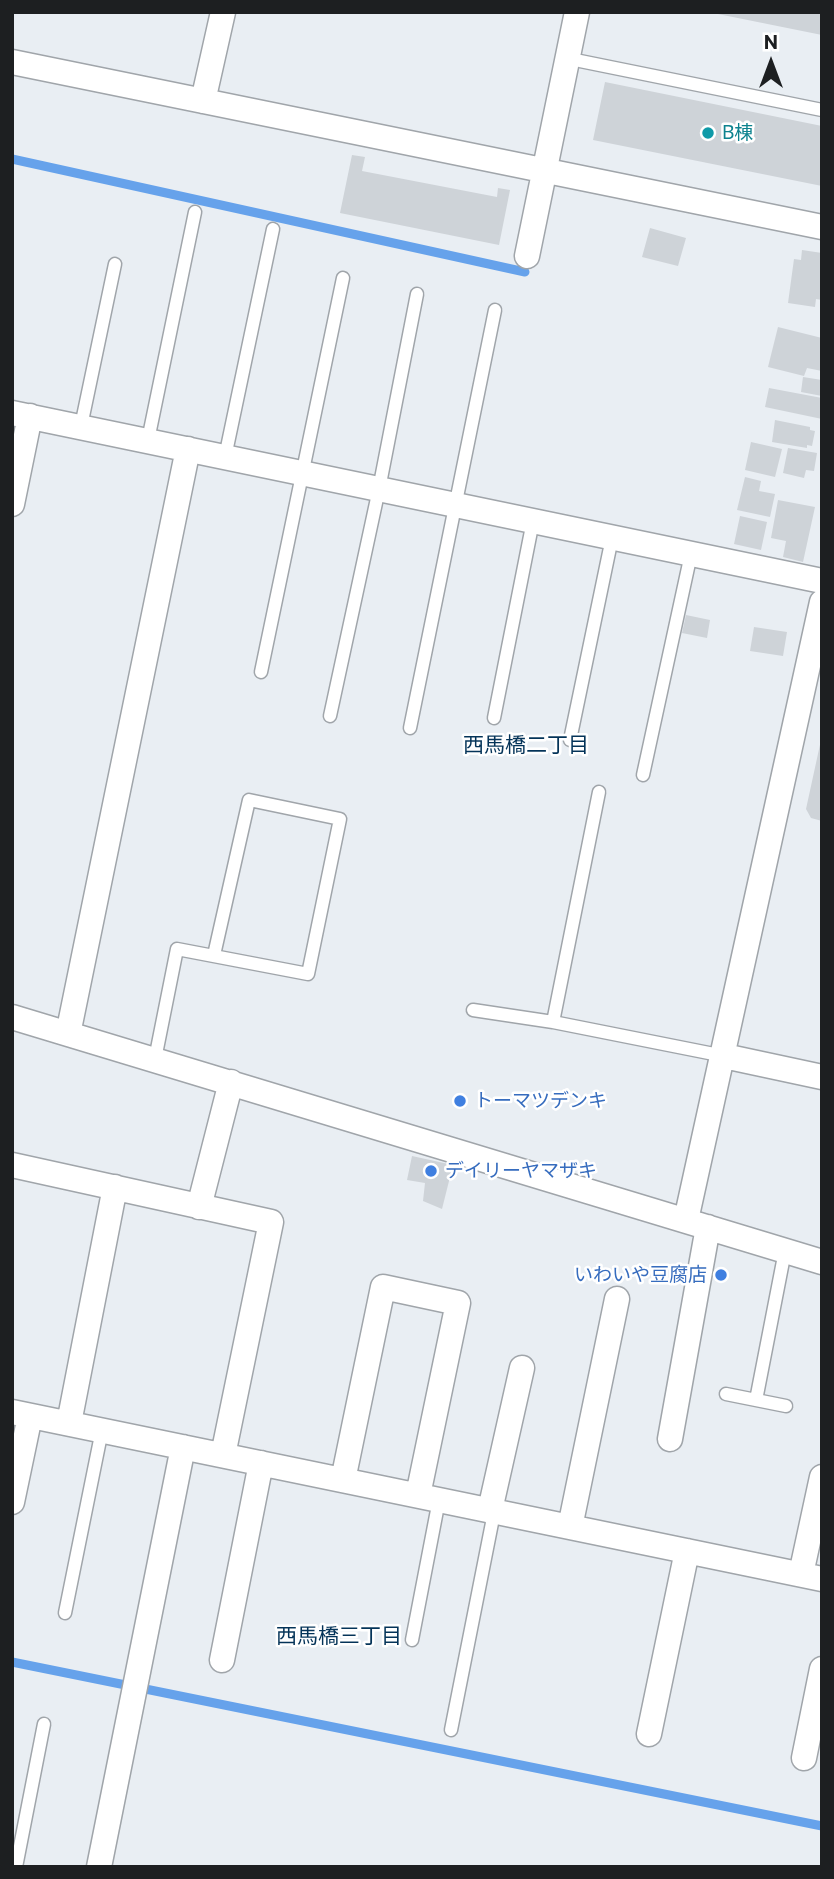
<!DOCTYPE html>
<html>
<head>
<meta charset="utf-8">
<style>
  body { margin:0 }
  #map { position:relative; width:834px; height:1879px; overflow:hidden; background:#e9eef3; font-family:Commissioner,sans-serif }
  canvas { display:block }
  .frame { position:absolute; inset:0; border:14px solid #1d1f21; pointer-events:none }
  .north { position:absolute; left:736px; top:28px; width:70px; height:70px; -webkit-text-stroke:5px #fff; paint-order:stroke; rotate:0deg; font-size:19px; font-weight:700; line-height:28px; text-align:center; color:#1d1f21 }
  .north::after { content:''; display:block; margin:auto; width:24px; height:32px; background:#1d1f21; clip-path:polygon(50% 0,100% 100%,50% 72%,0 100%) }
</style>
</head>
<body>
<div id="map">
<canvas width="834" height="1879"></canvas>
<div class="frame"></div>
<div class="north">N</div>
</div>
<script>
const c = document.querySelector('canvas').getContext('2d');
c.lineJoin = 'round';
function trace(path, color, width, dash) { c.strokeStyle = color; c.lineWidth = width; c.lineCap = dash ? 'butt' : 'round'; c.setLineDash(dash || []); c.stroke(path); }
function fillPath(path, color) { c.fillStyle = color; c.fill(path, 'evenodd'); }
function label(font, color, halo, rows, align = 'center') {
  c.font = font + ' Commissioner,"Noto Sans JP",sans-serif'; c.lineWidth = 5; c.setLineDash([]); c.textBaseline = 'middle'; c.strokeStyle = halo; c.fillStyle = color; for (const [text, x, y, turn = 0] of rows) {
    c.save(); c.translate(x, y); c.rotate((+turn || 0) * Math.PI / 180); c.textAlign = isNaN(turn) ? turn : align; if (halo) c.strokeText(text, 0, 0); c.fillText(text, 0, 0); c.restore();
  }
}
const stream = new Path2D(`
  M12,159L525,272
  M12,1662L822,1826`);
const building = new Path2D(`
  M713,12H822V35L713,13Z
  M605,82L822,126V186L593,140Z
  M352,155L365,157L362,171L497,197L498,188L510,190L499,245L340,213Z
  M650,228L686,238L678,266L642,257Z
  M802,250L822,253V300L816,299L815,307L788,303L794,259L801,260Z
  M778,327L822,338V371L807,368L804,376L768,367Z
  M803,377L822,380V396L801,392Z
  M769,388L822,398V419L765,407Z
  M775,420L810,427V430L815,431L812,446L807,445V448L772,442Z
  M751,442L782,449L775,477L745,470Z
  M788,448L817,453L814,471L806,470L804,478L783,473Z
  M745,477L761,481L759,491L775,494L770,517L737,510Z
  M778,500L815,507L803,562L783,557L786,541L771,538Z
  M740,516L767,522L761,550L734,544Z
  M686,615L710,620L707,638L682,633Z
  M754,627L787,632L783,656L750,651Z
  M821,740H822V821L811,818L806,809Z
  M412,1156L453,1165L442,1209L423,1201L425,1183L407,1180Z`);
const service = new Path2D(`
  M580,61L822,110
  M81,426L115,264
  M148,440L195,212
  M225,457L273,229
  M261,672L343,278
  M330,716L379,489L417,294
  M494,718L533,521
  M410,728L495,310
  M570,740L612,538
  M643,775L691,554
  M473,1010L553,1022L724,1056
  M553,1022L599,792
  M155,1059L177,949L308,974L340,819L249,800L214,955
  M726,1394L786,1406
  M756,1400L785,1251
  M65,1613L102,1430
  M412,1640L439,1500
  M451,1730L492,1523L490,1510
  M16,1867L44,1724`);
const minor = new Path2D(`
  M12,62L822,227
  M203,101L223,12
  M527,256L577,12
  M12,413L822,581
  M12,504L30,416
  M12,1017L822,1262
  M68,1034L188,449
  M724,1056L822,1077
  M12,1165L271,1222L223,1455
  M199,1207L231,1082
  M686,1220L822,602
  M12,1412L822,1579
  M69,1423L115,1187
  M670,1439L708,1227
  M343,1480L383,1287L458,1303L418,1495
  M12,1502L30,1416
  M490,1510L522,1368
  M570,1527L617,1299
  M801,1574L822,1477
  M222,1660L261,1463
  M649,1734L687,1551
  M804,1758L822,1669
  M99,1867L183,1447`);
const markers = [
  [708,133,7,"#0f9aa8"],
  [460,1101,7,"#3f7fe0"],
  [431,1171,7,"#3f7fe0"],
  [721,1275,7,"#3f7fe0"]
];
const cultureNames = [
  ["B棟",722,133]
];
const shopNames = [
  ["トーマツデンキ",474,1101],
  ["デイリーヤマザキ",445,1171],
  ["いわいや豆腐店",707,1275,"right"]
];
const neighbourhoodNames = [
  ["西馬橋二丁目",526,745],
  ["西馬橋三丁目",339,1636]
];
trace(stream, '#66a2eb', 9);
fillPath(building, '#ced3d8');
trace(service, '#a0a5aa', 15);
trace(minor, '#a0a5aa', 27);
trace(service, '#fff', 12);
trace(minor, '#fff', 24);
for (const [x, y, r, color] of markers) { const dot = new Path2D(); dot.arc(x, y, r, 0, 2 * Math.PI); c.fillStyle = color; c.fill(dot); trace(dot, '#fff', 2.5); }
label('19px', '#0d838f', '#fff', cultureNames, 'left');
label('19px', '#366cbe', '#fff', shopNames, 'left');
label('21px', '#043358', '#fff', neighbourhoodNames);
</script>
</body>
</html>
